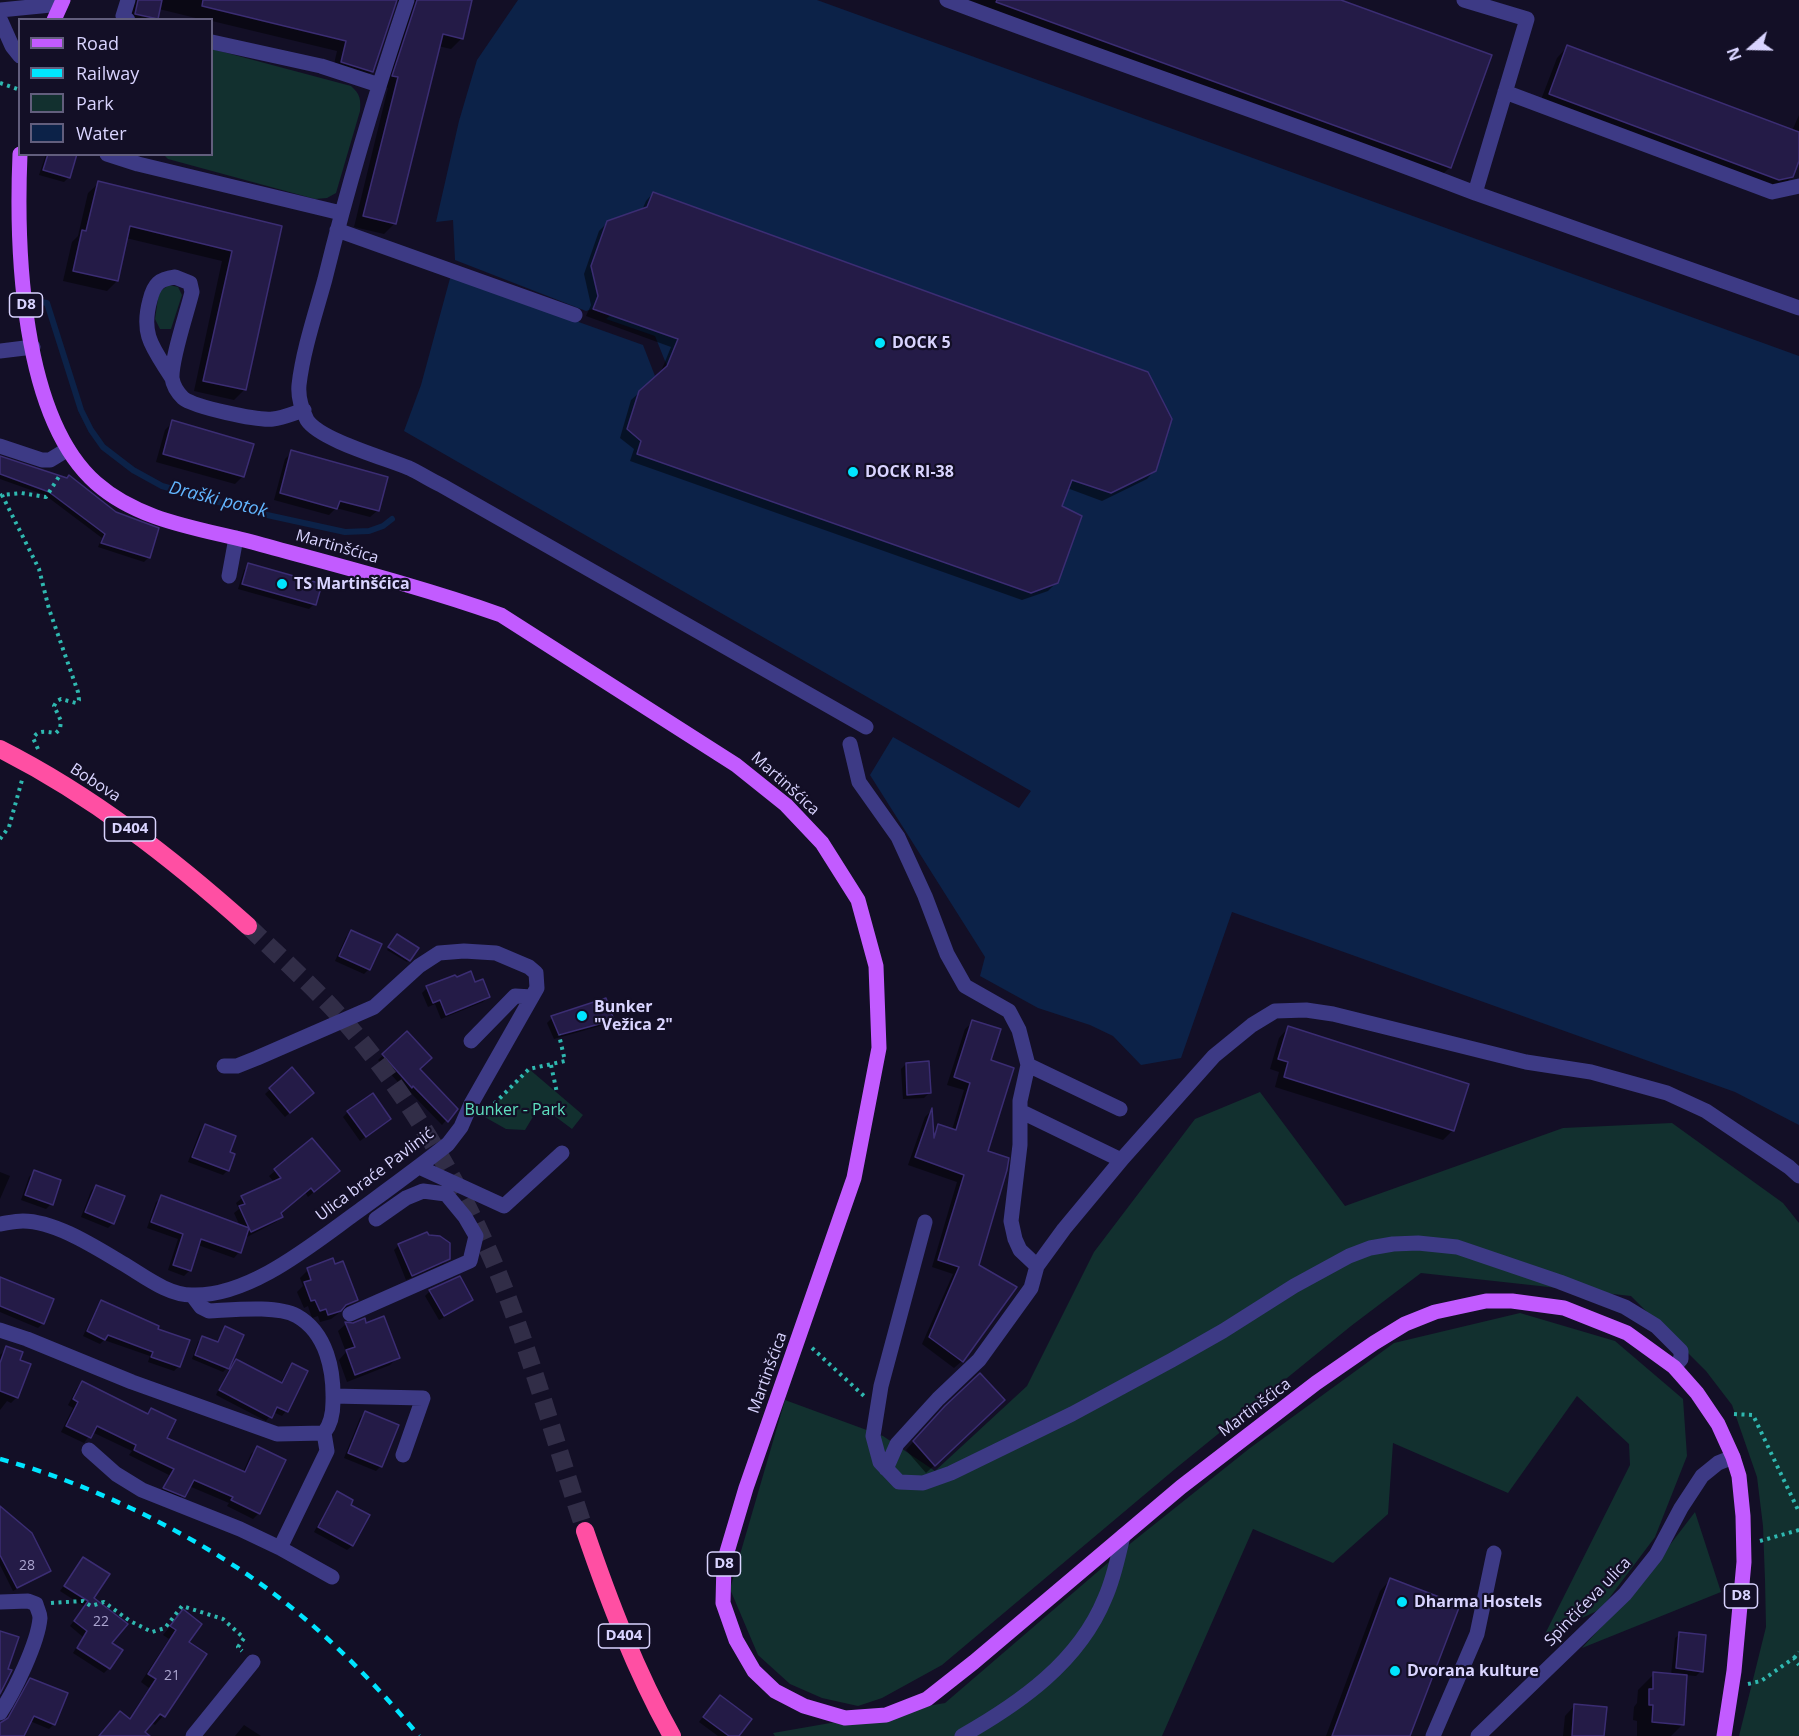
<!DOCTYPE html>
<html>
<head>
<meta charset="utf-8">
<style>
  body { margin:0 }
  #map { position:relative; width:1799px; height:1736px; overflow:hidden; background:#130f26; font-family:"Open Sans",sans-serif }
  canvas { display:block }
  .legend { position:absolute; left:18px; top:18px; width:195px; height:138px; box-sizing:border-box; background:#130f26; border:2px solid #625e7d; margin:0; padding:8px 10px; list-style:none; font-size:18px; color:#d9d4ff }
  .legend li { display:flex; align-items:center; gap:12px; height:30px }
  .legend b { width:30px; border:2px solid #625e7d }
  .north { position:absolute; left:1721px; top:18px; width:60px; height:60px; -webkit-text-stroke:4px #130f26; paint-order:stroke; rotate:250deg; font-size:16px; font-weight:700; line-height:24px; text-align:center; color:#d9d4ff }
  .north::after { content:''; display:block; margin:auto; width:21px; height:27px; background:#d9d4ff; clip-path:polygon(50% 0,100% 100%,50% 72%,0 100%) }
</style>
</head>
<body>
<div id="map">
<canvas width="1799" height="1736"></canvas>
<ul class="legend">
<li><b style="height:8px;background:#c25bff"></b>Road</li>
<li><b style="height:8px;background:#00e5ff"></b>Railway</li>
<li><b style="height:16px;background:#12302f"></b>Park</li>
<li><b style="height:16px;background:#0c2248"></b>Water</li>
</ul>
<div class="north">N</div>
</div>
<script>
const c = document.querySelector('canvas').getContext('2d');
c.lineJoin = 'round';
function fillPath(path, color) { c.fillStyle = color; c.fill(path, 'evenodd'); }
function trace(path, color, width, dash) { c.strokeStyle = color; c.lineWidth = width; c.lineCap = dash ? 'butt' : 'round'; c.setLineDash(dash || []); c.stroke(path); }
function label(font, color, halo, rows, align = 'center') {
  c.font = font + ' "Open Sans",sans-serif'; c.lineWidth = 4.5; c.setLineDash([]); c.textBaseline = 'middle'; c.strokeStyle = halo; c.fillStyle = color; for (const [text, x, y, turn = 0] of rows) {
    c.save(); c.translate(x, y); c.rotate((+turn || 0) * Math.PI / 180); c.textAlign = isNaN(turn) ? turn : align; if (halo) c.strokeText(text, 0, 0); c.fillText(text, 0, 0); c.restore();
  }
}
const green = new Path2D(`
  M212,49L351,86C360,94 361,99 360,111L336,193L327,198L315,199L168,159L164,155L212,154Z
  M169,285L178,287L182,295L171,329H160L155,319L159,292Z
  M529,1069L583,1115L572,1129L540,1105L525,1130L506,1129L483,1116Z
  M1260,1092L1345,1206L1563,1128L1672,1123L1783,1203L1799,1223V1736H1739L1766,1627L1765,1580L1763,1526L1757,1477L1732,1405L1706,1371L1631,1296L1421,1273L1351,1326L1175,1469L942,1665L882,1698L858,1706L822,1698L790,1684L758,1655L730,1589L785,1400L883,1436L935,1471L1027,1386L1094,1252L1195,1119Z
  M1520,1313L1615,1341L1683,1399L1687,1456L1655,1537L1601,1609L1544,1636L1630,1465L1629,1444L1577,1396L1508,1493L1393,1443L1388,1514L1333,1563L1253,1529L1162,1736H775L773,1733L945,1703L1131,1543L1250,1448L1394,1343Z
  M1695,1512L1721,1592L1582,1648L1640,1584Z`);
const water = new Path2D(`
  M518,0H817L1799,356V1125L1735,1092L1232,912L1181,1058L1141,1065L1113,1036L1090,1025L1038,1008L980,976L985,957L870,775L893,737L1019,808L1031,791L404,431L421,385L455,260L453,220L436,222L459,121L477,60Z`);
const pier = new Path2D(`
  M455,260L586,311L593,309L611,315L606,319L655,336L667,366L655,376L643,345L450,276Z`);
const shadow = new Path2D(`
  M127,0H471L462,38L451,49L438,46L394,224L384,234L354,227L388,88L383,87L404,5L395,1L372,71L361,81L332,73L337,51L212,21V20H204L159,9L155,20H126Z
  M952,0H1336L1450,167L1439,178Z
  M1567,47L1792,131L1799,115V157L1792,177L1781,188L1539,105L1557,58Z
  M46,154H71L69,177L64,182L39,175Z
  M99,183L280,227L244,390L234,400L194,391L222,261L126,238L117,281L107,291L63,281L72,242L78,236L88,193Z
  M653,193L1155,470L1147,479L1102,501L1067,488L1060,507L1056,583L1048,591L1022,600L630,461L634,449L620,438L631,400L660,374L671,347L586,316L591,305L584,274L599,231L608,222L642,210L646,201Z
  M173,422L243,476L235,484L156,462L165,430Z
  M292,452L386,478L377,511L370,517L336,508L329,515L274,500L285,459Z
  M0,458L115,513L157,529L148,558L144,562L98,547L102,538L45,495L0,479Z
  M249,565L314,604L309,609L238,589L244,570Z
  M351,932L369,969L364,974L335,961L346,937Z
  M395,938L416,949L407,962L387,950Z
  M475,983L488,997L483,1002L441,1019L435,1004L428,1007L422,993L427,988Z
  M552,1018L612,1019L607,1024L554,1039L547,1023Z
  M973,1022L989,1061L986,1152L977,1266L962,1361L954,1368L922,1344L953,1274L932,1267L957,1182L908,1165L925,1117L931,1111L932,1132L939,1126L952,1130L964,1090L947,1085L965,1029Z
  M1288,1028L1453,1130L1443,1140L1275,1087L1279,1072L1270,1069L1279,1038Z
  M407,1033L418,1069L456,1109L442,1125L408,1090L406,1091L378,1060Z
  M906,1064L929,1093L924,1098L903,1099L901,1069Z
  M292,1069L307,1097L285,1117L265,1094Z
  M348,1112L384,1123L360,1141L343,1117Z
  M205,1126L228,1153V1170L223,1175L188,1162L200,1131Z
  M312,1140L332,1176L308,1197L305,1192L280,1213L281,1217L276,1222L245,1238L239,1252L234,1258L198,1245L190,1270L184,1276L168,1270L178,1239L147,1228L156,1202L162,1197L240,1226L234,1213L239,1209L236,1203L242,1198L274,1182L269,1176Z
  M0,1172L10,1176L0,1199Z
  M34,1172L51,1204L46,1209L21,1200L29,1177Z
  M96,1186L113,1223L108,1228L81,1217L91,1191Z
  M428,1236L449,1258L443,1264L406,1280L394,1250L399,1245Z
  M308,1270L356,1300L331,1319L320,1322L318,1316L312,1318L308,1306L304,1308L297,1292L303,1286L300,1278Z
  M0,1279L43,1323L38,1328L0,1312Z
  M430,1291L471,1300L466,1305L439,1320L425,1296Z
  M101,1302L156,1330L179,1366L174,1371L148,1362L150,1356L104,1340L100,1344L83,1336L97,1307Z
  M346,1324L366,1325L398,1357L390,1365L347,1382L339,1360L346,1352L338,1331Z
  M225,1328L227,1368L223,1372L192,1359L198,1342L203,1338L216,1343Z
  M7,1348L18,1361L17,1397L11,1403L7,1401L0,1410V1355Z
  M236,1361L280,1384L288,1369L293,1365L286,1411L282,1416L273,1412L266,1421L216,1395L231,1365Z
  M82,1383L146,1415L151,1410L165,1439L243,1472L251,1454L257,1448L259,1513L253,1519L227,1506L229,1503L189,1486L178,1501L159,1494L169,1475L129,1455L132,1451L92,1432L84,1443L61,1432L73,1408L68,1405L77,1388Z
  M1003,1400L926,1473L906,1450L937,1416Z
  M365,1413L381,1466L376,1471L344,1458L360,1418Z
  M337,1493L349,1505L368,1516L352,1546L347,1550L314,1532L333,1498Z
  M0,1515L49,1571L13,1591L0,1565Z
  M83,1559L92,1599L110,1644L109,1668L104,1673L73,1653L83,1637L70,1626L85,1607L60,1591Z
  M1390,1580L1408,1736H1326L1380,1591Z
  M183,1611L187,1643L205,1655L163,1716L155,1725L151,1722L139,1736H100L128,1720L149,1688L141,1682L169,1639L163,1635Z
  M1680,1634L1701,1671L1696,1676L1685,1675L1683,1724L1671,1736H1637V1721L1633,1720L1634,1707L1637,1703L1638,1690L1654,1674L1671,1675L1675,1638Z
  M31,1679L54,1724L49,1729L30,1721L22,1736H0V1724L5,1723L26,1684Z
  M715,1701L737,1736H718L699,1722Z
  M1575,1705L1603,1736H1563L1565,1716Z
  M244,1725L261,1736H235Z`);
const stream = new Path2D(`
  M41,302L47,303L81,410L91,430L103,447L133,470L162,486L258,513L345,532L369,531L383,526L392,519`);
const building = new Path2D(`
  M138,0H162L158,19L135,14Z
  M203,0H397L373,72L341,62L346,41L202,6Z
  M417,0H472L463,39L443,34L396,224L363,216L398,77L392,76Z
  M997,0H1341L1492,55L1451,168L996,2Z
  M1567,45L1799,132V161L1793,177L1779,180L1549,94Z
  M48,154H77L70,178L43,170Z
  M98,181L282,226L246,390L203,381L232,251L130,226L118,281L73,271L82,230L86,231Z
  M653,192L1148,372L1172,419L1156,471L1111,493L1072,480L1062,506L1082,516L1058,583L1031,593L637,454L641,441L627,429L639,391L667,366L678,339L593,309L598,296L591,266L607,221L647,207Z
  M172,420L254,444L244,477L163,454Z
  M291,450L388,477L379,511L340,501L337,509L280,493Z
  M0,456L67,478L69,475L116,512L159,528L150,558L101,543L105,534L49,492L0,474Z
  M248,563L322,584L316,605L242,584Z
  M351,930L382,944L370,970L339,956Z
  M397,934L419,948L410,961L388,947Z
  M471,971L475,982L483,979L490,997L446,1015L440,1000L433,1003L426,986L455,975L457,977Z
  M606,998L614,1020L559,1035L551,1016Z
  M972,1020L1001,1029L991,1060L1014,1068L988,1151L1009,1158L1007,1170L979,1265L1017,1287L963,1362L929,1337L959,1267L938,1260L964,1175L915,1157L932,1108L934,1138L938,1124L956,1130L970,1083L954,1077Z
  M1288,1026L1469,1084L1454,1131L1284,1077L1288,1062L1278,1059Z
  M407,1031L432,1058L420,1069L458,1109L448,1122L413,1086L412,1088L382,1054Z
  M929,1061L931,1093L907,1095L906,1063Z
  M292,1067L314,1093L290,1113L269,1088Z
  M373,1093L391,1119L366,1137L347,1111Z
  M205,1124L236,1136L230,1152L235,1154L229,1171L192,1157Z
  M312,1138L340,1171L314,1192L311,1188L281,1213L283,1217L251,1232L249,1228L241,1253L201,1239L191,1271L173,1265L183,1234L151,1222L161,1195L249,1228L239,1206L245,1204L241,1196L281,1178L274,1169Z
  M34,1170L61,1180L53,1205L25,1195Z
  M96,1185L125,1196L114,1224L85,1212Z
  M427,1232L429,1235L440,1236L450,1243V1259L412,1276L398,1244Z
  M333,1258L335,1264L343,1261L358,1300L346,1305L341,1311L328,1315L326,1309L320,1311L315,1300L311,1301L304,1282L311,1280L307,1268Z
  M460,1276L473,1300L444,1316L429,1290Z
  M0,1277L54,1299L44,1324L0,1306Z
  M101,1300L159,1326L158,1329L190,1340L180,1367L151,1357L153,1352L108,1335L105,1340L87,1331Z
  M384,1316L400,1358L355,1375L346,1350L355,1347L345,1322L353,1323L365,1318L366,1323Z
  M225,1326L244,1335L229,1369L195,1355L202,1336L218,1342Z
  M6,1346L23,1352L20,1360L31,1364L18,1398L0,1391V1363Z
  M236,1359L282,1383L292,1363L308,1371L288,1412L277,1407L272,1418L219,1390Z
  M980,1373L1005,1400L935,1466L913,1441L945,1406Z
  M82,1381L148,1414L151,1408L176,1420L167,1438L245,1472L257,1446L286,1460L260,1514L231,1500L233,1497L194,1480L185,1497L163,1488L174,1469L134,1450L136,1445L97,1426L91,1438L66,1426L78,1402L73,1399Z
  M365,1411L399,1425L382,1467L348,1453Z
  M337,1491L353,1500L351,1505L370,1515L353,1546L318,1527Z
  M0,1506L32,1533L51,1571L17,1588L0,1555Z
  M83,1557L110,1574L94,1598L128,1624L112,1643L123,1650L110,1669L77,1648L87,1631L74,1621L88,1601L64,1586Z
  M1390,1578L1460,1605L1410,1736H1332Z
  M183,1609L202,1624L189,1642L207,1654L165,1717L160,1714L145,1732L150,1736H99L120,1711L130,1719L156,1679L148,1674L176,1630L170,1626Z
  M0,1631L19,1637L8,1669L12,1670L0,1694Z
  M1679,1632L1706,1635L1703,1672L1676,1668Z
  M1653,1672L1687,1675L1684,1725L1652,1722L1653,1705H1649V1689H1653Z
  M30,1678L68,1693L55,1725L34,1716L24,1736H0V1723L8,1718Z
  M720,1695L752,1719L739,1736H729L703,1717Z
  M1574,1704L1607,1707L1604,1736H1572Z`);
const highwayTunnel = new Path2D(`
  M248,926C280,957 315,988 345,1022C409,1096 460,1182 498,1273C532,1357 556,1445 585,1531`);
const path = new Path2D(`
  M0,83L20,90
  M38,749L33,738C39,729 46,732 56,733L60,729L61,721L54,706L57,701L61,699L76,703L79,700L78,692L49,609L39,569L2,495L21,493L46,497L60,475
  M0,839L9,827L22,780
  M551,1065L557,1093
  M489,1109L529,1069L565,1061L559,1035
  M812,1348L864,1396
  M1734,1414L1753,1415L1799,1512
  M1760,1541L1799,1530
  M51,1603L83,1601L91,1606L104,1602L130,1621L152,1632L165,1628L182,1606L223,1619L244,1638L238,1647L242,1651
  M1794,1658L1799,1652
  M1748,1684L1761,1681L1794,1658L1799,1665`);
const minor = new Path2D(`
  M407,0C376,92 348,185 325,279C316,312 303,350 299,385C298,396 302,410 307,420C320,440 385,458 409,468C420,473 430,480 441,485L866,727
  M947,0C1122,66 1300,125 1475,193
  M1464,0L1527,19L1475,193L1799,308
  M0,10L61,4
  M0,19L12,46L20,56
  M128,20L123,16L128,0
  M212,42L321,66L379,85
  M1505,92L1772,192L1799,186
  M107,154L138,164L341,213
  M337,230L575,315
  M0,351L33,347
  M172,378C154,349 140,336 150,300C154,284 159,279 175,277L190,283L192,292C187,313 171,359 172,378C173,385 178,393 183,398C194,407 258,421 273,419C283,418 294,413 304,410
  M0,446L42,460H50L68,449
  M229,576L236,538
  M850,744L859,782L898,837L925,896L947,954L965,986L1009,1011L1019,1030L1028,1065L1020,1101V1145L1011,1221L1015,1239L1020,1250L1037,1266
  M471,1041L515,996L532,997
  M1028,1065L1120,1109
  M1020,1111L1121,1160
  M419,1167L504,1206L562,1153
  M925,1222L881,1386L873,1436L880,1462L899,1482L923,1483L951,1473L1072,1414L1172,1360L1223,1331L1294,1286L1349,1256L1370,1248L1393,1244L1418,1243L1457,1247L1560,1282L1625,1307L1656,1326L1681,1351V1359L1674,1367
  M0,1224C7,1223 15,1221 23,1221C55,1221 95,1247 122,1263C143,1275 167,1295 192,1295C251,1297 315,1242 360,1210C390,1188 419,1167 448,1144L461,1127L471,1104L537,988L536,973L529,967L496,953L464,951L439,953L419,966L374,1007L257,1058L237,1066H224
  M350,1314L470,1261L476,1236L465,1217L446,1194L423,1191L406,1198L376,1219
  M0,1330L27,1339L132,1382L277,1434L324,1433C331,1424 333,1414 333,1402C334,1371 327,1333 297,1316C277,1305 232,1310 209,1311L201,1307L192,1295
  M333,1396L423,1398L403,1455
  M324,1433L327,1451L280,1548L332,1577
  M89,1450L116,1474L142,1490L240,1529L280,1548
  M886,1469L897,1444L938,1399L979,1360L1031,1288L1037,1266L1064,1229L1123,1158L1214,1056L1252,1025L1275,1011L1306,1010L1333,1014L1526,1062L1591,1072L1667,1093L1706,1111L1789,1167L1799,1176
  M0,1602L28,1601L36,1604C37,1609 40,1613 40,1618C38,1643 14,1692 0,1713
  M193,1736L253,1662
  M962,1736C1020,1703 1079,1662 1105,1598C1114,1578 1118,1557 1123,1536
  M1433,1736L1477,1634L1494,1553
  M1478,1736L1625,1594L1656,1555L1681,1508L1702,1476L1718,1463L1733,1457`);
const major = new Path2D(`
  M54,20L63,0
  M20,154C16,248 21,417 96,483C139,521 198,528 252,542C335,565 419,586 501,615L736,765L786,805L822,843L858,900L876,966L879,1048L854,1178L746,1488L724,1562L723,1603L736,1640L754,1671L775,1691L804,1706L845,1718L886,1715L927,1699L974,1662L1181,1487L1316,1383L1374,1343L1405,1324L1435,1312L1486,1301H1512L1564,1308L1627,1333L1674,1367L1697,1393L1718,1424L1733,1457L1739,1476L1743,1516L1744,1562L1734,1671L1724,1736`);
const highway = new Path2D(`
  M585,1531C609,1601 636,1672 672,1736`);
const rail = new Path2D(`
  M0,1459C96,1485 209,1541 287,1604C335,1642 380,1689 419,1736`);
const highwayBridge = new Path2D(`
  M0,749C91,795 172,858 248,926`);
const markers = [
  [880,343,6,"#00e5ff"],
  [853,472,6,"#00e5ff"],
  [282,584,6,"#00e5ff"],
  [582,1016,6,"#00e5ff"],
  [1402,1602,6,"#00e5ff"],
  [1395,1671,6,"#00e5ff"]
];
const numberNames = [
  ["28",27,1566],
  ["22",101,1622],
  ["21",172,1676]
];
const shields = [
  [26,305,33],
  [130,829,51],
  [724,1564,33],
  [1741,1596,33],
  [624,1636,51]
];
const shieldNames = [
  ["D8",26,305],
  ["D404",130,829],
  ["D8",724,1564],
  ["D8",1741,1596],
  ["D404",624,1636]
];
const poiNames = [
  ["DOCK 5",892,343],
  ["DOCK RI-38",865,472],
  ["TS Martinšćica",294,584],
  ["Bunker",594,1007],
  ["\"Vežica 2\"",594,1025],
  ["Dharma Hostels",1414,1602],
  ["Dvorana kulture",1407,1671]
];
const streetNames = [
  ["Martinšćica",337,547,16],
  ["Bobova",95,783,33],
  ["Martinšćica",785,784,42],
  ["Ulica braće Pavlinić",375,1175,-37],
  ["Martinšćica",768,1373,-70],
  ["Martinšćica",1255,1408,-37],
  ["Spinčićeva ulica",1588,1602,-46]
];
const parkNames = [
  ["Bunker - Park",515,1110]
];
const waterNames = [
  ["Draški potok",218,500,14]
];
fillPath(green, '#12302f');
fillPath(water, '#0c2248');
fillPath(pier, '#130f26');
fillPath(shadow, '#0007');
trace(stream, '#0c2248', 6);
fillPath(building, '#241b47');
trace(building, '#3b2d73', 1.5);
trace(highwayTunnel, '#312d47', 18, [18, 9]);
trace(path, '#2fb8b0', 4, [3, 4.5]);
trace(minor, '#3d3a85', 15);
trace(major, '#c25bff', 15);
trace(highway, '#ff4fa3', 18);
trace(rail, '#00e5ff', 4.5, [9, 8]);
trace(highwayBridge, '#ff4fa3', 18);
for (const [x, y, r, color] of markers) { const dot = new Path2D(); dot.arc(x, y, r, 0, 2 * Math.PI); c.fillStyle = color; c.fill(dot); trace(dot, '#130f26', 2); }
label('14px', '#aca6d1', null, numberNames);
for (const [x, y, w] of shields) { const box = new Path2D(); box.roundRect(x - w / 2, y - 12, w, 24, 4.5); c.fillStyle = '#130f26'; c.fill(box); trace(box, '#d9d4ff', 1.5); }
label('bold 15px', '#d9d4ff', null, shieldNames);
label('bold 16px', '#d9d4ff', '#130f26', poiNames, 'left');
label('16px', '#d9d4ff', '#130f26', streetNames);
label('16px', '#5fe0c0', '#130f26', parkNames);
label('italic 18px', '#62b6ff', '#130f26', waterNames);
</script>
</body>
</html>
